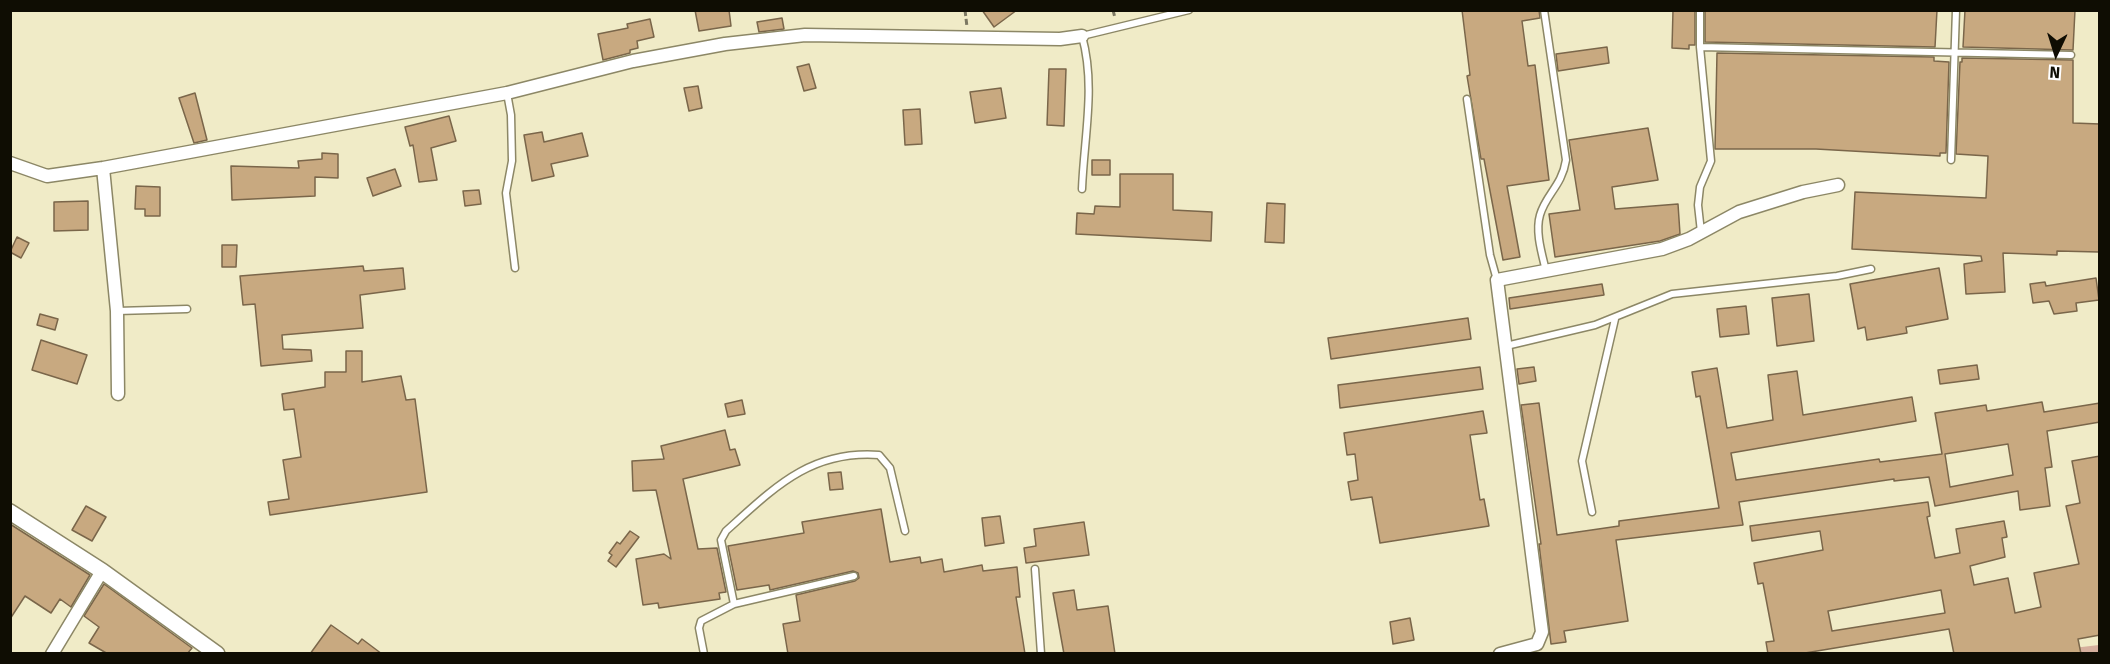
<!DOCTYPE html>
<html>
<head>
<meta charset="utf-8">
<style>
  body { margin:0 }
  #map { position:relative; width:2110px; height:664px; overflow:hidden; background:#f0ebc7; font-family:"Fira Sans",sans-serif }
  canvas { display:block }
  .frame { position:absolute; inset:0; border:12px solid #0f0d03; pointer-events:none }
  .north { position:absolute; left:2026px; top:24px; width:60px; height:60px; -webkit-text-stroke:4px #fff; paint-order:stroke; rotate:184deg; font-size:16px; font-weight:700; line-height:24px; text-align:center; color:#0f0d03 }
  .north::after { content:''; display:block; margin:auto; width:21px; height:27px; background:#0f0d03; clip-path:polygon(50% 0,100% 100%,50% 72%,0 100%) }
</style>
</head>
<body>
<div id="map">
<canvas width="2110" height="664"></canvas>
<div class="frame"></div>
<div class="north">N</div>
</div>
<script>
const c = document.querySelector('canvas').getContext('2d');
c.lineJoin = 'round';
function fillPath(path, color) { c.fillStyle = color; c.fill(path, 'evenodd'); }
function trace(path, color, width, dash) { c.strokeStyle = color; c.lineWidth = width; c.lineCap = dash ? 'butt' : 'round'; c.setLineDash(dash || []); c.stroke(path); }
const green = new Path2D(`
  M2099,645V653H2030Z`);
const building = new Path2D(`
  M695,10H729L731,26L699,31Z
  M982,10H1017L994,27Z
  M1462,10H1539L1540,18L1522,21L1528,66L1535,65L1549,180L1507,186L1520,257L1503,260L1484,159H1481L1467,76L1470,75Z
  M1673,10H1695V45H1689V49L1672,48Z
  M1705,10H1937L1935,47L1705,42Z
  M1965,10H2075L2073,50L1963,47Z
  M782,18L784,29L759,32L757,22Z
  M650,19L654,37L637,41L638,48L630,50V53L603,60L598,34L628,28L627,24Z
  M1607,47L1609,63L1558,71L1556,54Z
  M1717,53L1934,57V61L1949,62L1946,153H1940V156L1816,149H1715Z
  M1962,58L2073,60V123L2100,124L2099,252L2057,251V255L2003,253L2005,292L1966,294L1964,264L1982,261L1981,256L1852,249L1855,192L1986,198L1988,156L1956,154L1960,62H1962Z
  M809,64L816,88L804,91L797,67Z
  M1049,69H1066L1064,126L1047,125Z
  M698,86L702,108L689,111L684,88Z
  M1001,88L1006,118L975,123L970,92Z
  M195,93L207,140L194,143L179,98Z
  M920,109L922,144L905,145L903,110Z
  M449,116L456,141L431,148L437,180L419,182L413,145L410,146L405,127Z
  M1648,128L1658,180L1612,187L1615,209L1678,204L1680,234L1660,241L1555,257L1549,214L1580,210L1569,140Z
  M542,132L544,142L582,133L588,156L551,164L554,176L532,181L524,135Z
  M322,153L338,154V178L315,177V196L232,200L231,166L299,168L298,161L322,159Z
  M1092,160H1110V175H1092Z
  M395,169L401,186L373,196L367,178Z
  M1120,174H1173V210L1212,212L1211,241L1076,234L1077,213L1094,214L1095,206L1120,207Z
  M136,186L160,187V216H145V209H135Z
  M479,190L481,204L465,206L463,191Z
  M88,201V230L54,231V202Z
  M1267,203L1285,204L1284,243L1265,242Z
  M17,237L29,243L21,258L10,252Z
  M222,245H237L236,267H222Z
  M363,266L364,271L403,268L405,289L360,295L363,328L282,335L283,349L311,350L312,361L261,366L255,304L243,305L240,276Z
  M1939,268L1948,319L1906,327L1907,333L1867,340L1865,327L1858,329L1850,284Z
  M2096,278L2099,300L2076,303L2077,311L2054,314L2049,301L2033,303L2030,284L2045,282L2046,286Z
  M1602,284L1604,295L1510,309L1509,298Z
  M1809,294L1814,341L1777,346L1772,298Z
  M1746,306L1749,334L1720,337L1717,309Z
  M40,314L58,319L55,330L37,325Z
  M1468,318L1471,339L1331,359L1328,338Z
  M41,340L87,355L77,384L32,370Z
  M346,351H362V382L401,376L406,400L415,399L427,492L270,515L268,502L289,499L283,460L301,457L294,409L284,410L282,394L325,387V372H346Z
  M1977,365L1979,379L1940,384L1938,370Z
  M1480,367L1483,389L1340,408L1338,385Z
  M1534,367L1536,381L1519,384L1517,369Z
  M1717,368L1727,428L1773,420L1768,375L1797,371L1803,415L1912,397L1916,421L1731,453L1736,480L1879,459L1880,462L1942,454L1935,413L1986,405L1987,411L2042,402L2044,412L2100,403V422L2047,431L2052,467L2045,468L2050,506L2020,510L2018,491L1935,506L1929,477L1894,481V479L1739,502L1743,525L1616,540L1628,621L1564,631L1566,642L1551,644L1539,544H1541L1521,405L1539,403L1557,535L1619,526V521L1719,508L1700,396L1696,397L1692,372ZM2008,444L2013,475L1950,487L1945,454Z
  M742,400L745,414L728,417L725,404Z
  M1483,411L1487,433L1470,435L1480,500L1484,499L1489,526L1380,543L1372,497L1351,500L1348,482L1358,480L1355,454L1347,455L1344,433Z
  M725,430L730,450L735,449L740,465L683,479L698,549L717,548L726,592L719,593L720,599L659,608L658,603L643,605L636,559L664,554L671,559L656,490L633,491L632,461L664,459L661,446Z
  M2100,456V635L2078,639L2081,654H1954L1949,629L1799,654H1768L1766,642L1774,641L1763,583L1758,584L1754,563L1823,550L1820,531L1752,541L1750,526L1928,502L1930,516L1927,517L1935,558L1960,553L1956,529L2004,521L2007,537L2002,538L2005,557L1970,566L1974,585L2008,578L2015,613L2041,607L2034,573L2079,564L2066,506L2080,503L2072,461ZM1941,590L1945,613L1832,631L1828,611Z
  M841,472L843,489L830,490L828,473Z
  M86,506L106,517L92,541L72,530Z
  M881,509L890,562L920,557L921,563L942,559L944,572L982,565L983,571L1017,567L1020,597H1016L1025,654H788L783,624L800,621L796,595L855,581L859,578L858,573L853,571L770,590L769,585L737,590L728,546L804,533L802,522Z
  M1000,516L1004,543L985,546L982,518Z
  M1084,522L1089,555L1026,563L1024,548L1036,546L1034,529Z
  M10,524L90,575L71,607L60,599L51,613L25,596L10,619Z
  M630,531L639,537L616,567L608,561L612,555L609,553L617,542L620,544Z
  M104,584L192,648L187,654H108L89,643L99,627L84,616Z
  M1074,590L1077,610L1108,606L1115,654H1064L1053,593Z
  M1410,618L1414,640L1393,644L1390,622Z
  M331,625L358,644L362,639L382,654H310Z`);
const path = new Path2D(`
  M965,10L967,27
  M1113,10L1115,18`);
const service = new Path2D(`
  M1544,10L1566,160C1562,186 1546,194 1540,215C1535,232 1542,254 1546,271
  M1700,10V47L1711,161L1700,187L1698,205L1701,232
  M1700,47L2071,55
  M507,93L511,115L512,161L506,193L515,268
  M1467,99L1490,255L1497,280
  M1951,160L1956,10
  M1082,189C1084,137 1096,86 1082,36L1189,10
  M117,311L187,309
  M1506,346L1595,325L1672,294L1837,276L1871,269
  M1592,512L1582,461L1615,319
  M1035,569L1041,654
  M734,604L721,540L726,531C774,488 810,450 879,455L890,468L905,531
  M704,654L699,628L701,621L734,604L854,576`);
const minor = new Path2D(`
  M10,163L47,176L103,168L507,93L633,61L725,44L805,35L1060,39L1082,36
  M103,168L117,311L118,394
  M52,654L102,571
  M1500,654L1537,644L1542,632L1497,280L1662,249L1689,239L1739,212L1803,192L1838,185`);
const tertiary = new Path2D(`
  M10,512L102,571L217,654`);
fillPath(green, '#d5af9d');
fillPath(building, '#c8a980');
trace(building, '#7a664a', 1.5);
trace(service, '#8c8766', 9);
trace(minor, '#8c8766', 15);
trace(tertiary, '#8c8766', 18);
trace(path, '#7c7862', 3, [6, 3]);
trace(service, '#fff', 6);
trace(minor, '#fff', 12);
trace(tertiary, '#fff', 15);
</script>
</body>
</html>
